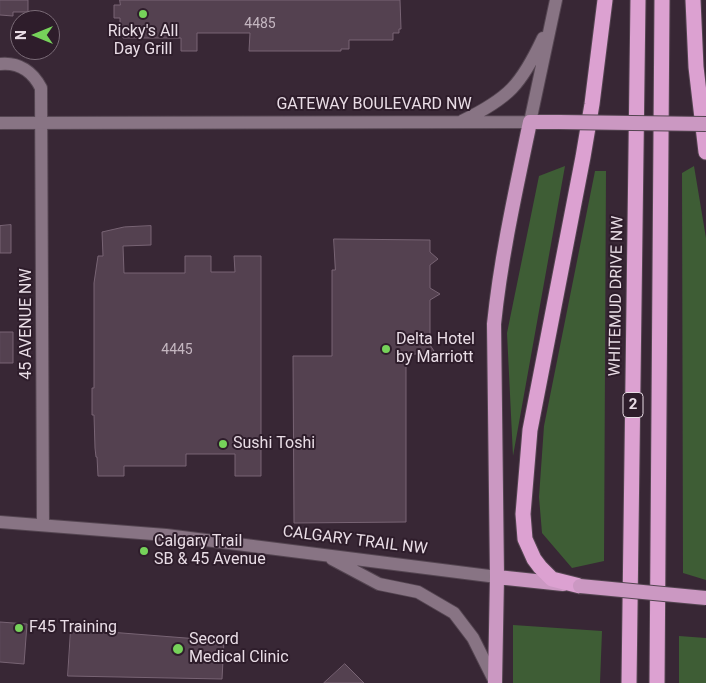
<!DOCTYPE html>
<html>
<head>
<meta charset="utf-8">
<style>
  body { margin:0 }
  #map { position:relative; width:706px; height:683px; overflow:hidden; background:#382735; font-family:Roboto,sans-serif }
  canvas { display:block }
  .north { position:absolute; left:10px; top:10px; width:50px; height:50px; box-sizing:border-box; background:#2e1d2b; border:1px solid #796a76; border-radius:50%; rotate:270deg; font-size:14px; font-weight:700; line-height:20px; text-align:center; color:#e9dde6 }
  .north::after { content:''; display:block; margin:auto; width:18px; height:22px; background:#76d25a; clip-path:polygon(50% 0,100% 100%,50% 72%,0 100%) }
</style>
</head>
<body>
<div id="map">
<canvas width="706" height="683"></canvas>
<div class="north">N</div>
</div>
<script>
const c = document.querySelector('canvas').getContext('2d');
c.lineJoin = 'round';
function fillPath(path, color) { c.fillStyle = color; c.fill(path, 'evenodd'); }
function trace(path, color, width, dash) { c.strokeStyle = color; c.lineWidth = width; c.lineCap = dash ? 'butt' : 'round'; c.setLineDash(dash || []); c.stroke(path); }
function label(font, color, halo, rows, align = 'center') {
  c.font = font + ' Roboto,sans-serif'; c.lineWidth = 4; c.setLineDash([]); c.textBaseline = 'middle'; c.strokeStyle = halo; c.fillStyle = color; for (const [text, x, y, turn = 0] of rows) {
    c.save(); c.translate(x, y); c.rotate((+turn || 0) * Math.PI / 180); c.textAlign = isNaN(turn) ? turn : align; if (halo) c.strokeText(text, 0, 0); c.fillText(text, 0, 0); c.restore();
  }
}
const green = new Path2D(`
  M565,166L513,456L507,333L539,176Z
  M694,166L706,238V580L683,573L682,173Z
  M595,171H606L604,561L572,568L542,533L539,497L544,426Z
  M513,625L602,631L600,683H513Z
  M679,636L706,638V683H679Z`);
const building = new Path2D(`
  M0,0H28V12H13V16L0,15Z
  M120,0H400L401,29H399V33H393V40H349V49H341V51H249L250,33H197V51H181V38H123V31H120V18H114V5H120Z
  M11,225V253H0V226Z
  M151,226V245L123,246L124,273H185V256H211V272H235L234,256H261V476H235V454H186V466H124V476H98L97,457H96L95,448L94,415H92V388H94V283L98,256H103L102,232L124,227Z
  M334,239L430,240V252L438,259L430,265V288L440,294L430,300V345L436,354H409V358H406V522L294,523L293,356H332V270H335Z
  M0,332H13V363H0Z
  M0,622L27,624L24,664L0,662Z
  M71,629L224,641L222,679L68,676Z
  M345,664L364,683H324Z`);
const minor = new Path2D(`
  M0,64C19,62 33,72 41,88L43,524`);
const secondary = new Path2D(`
  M462,121C509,98 521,85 543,38
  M0,123L530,122L556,0
  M0,522L166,535L497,577
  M332,559L379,584L418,592L454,613L473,638L494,680`);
const trunk = new Path2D(`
  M497,577L563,584
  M495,683L497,577L494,324C501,256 516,189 530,122H559`);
const motorway = new Path2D(`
  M693,0L696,67L706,152
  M580,586L552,579L540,567L534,559L525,539L523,514L530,430L583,157L592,104L605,0
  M629,683L638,0
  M657,683L662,0`);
const trunkBridge = new Path2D(`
  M559,122L706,124
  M580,586L706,598`);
const markers = [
  [143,14,5,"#76d25a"],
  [386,349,5,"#76d25a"],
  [223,444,5,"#76d25a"],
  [144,551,5,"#76d25a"],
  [19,628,5,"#76d25a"],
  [178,649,6,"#76d25a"]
];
const numberNames = [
  ["4485",260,24],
  ["4445",177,350]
];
const shields = [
  [633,405,20]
];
const shieldNames = [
  ["2",633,405]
];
const poiNames = [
  ["Ricky's All",143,32,"center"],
  ["Day Grill",143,50,"center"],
  ["Delta Hotel",396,340],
  ["by Marriott",396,358],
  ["Sushi Toshi",233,444],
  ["Calgary Trail",154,542],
  ["SB & 45 Avenue",154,560],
  ["F45 Training",29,628],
  ["Secord",189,640],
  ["Medical Clinic",189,658]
];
const streetNames = [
  ["GATEWAY BOULEVARD NW",374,105],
  ["WHITEMUD DRIVE NW",617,296,-89],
  ["45 AVENUE NW",27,324,-90],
  ["CALGARY TRAIL NW",355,541,7]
];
fillPath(green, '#3e5d35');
fillPath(building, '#544150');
trace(building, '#786474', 1);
trace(minor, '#544551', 14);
trace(secondary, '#544551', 14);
trace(trunk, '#544551', 16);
trace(motorway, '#544551', 17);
trace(minor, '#887484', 12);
trace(secondary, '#887484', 12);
trace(trunk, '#cb98c2', 14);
trace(motorway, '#dca1d1', 15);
trace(trunkBridge, '#544551', 16, []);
trace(trunkBridge, '#cb98c2', 14);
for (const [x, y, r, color] of markers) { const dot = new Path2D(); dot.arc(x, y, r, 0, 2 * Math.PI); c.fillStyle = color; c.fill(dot); trace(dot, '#2e1d2b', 2); }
label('14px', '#c4b6c0', null, numberNames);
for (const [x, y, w] of shields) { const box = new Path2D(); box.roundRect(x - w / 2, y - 12.5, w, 25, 4); c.fillStyle = '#2e1d2b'; c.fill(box); trace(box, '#e9dde6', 1); }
label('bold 15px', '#e9dde6', null, shieldNames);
label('16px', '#e9dde6', '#2e1d2b', poiNames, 'left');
label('16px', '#e9dde6', '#2e1d2b', streetNames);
</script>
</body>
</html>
